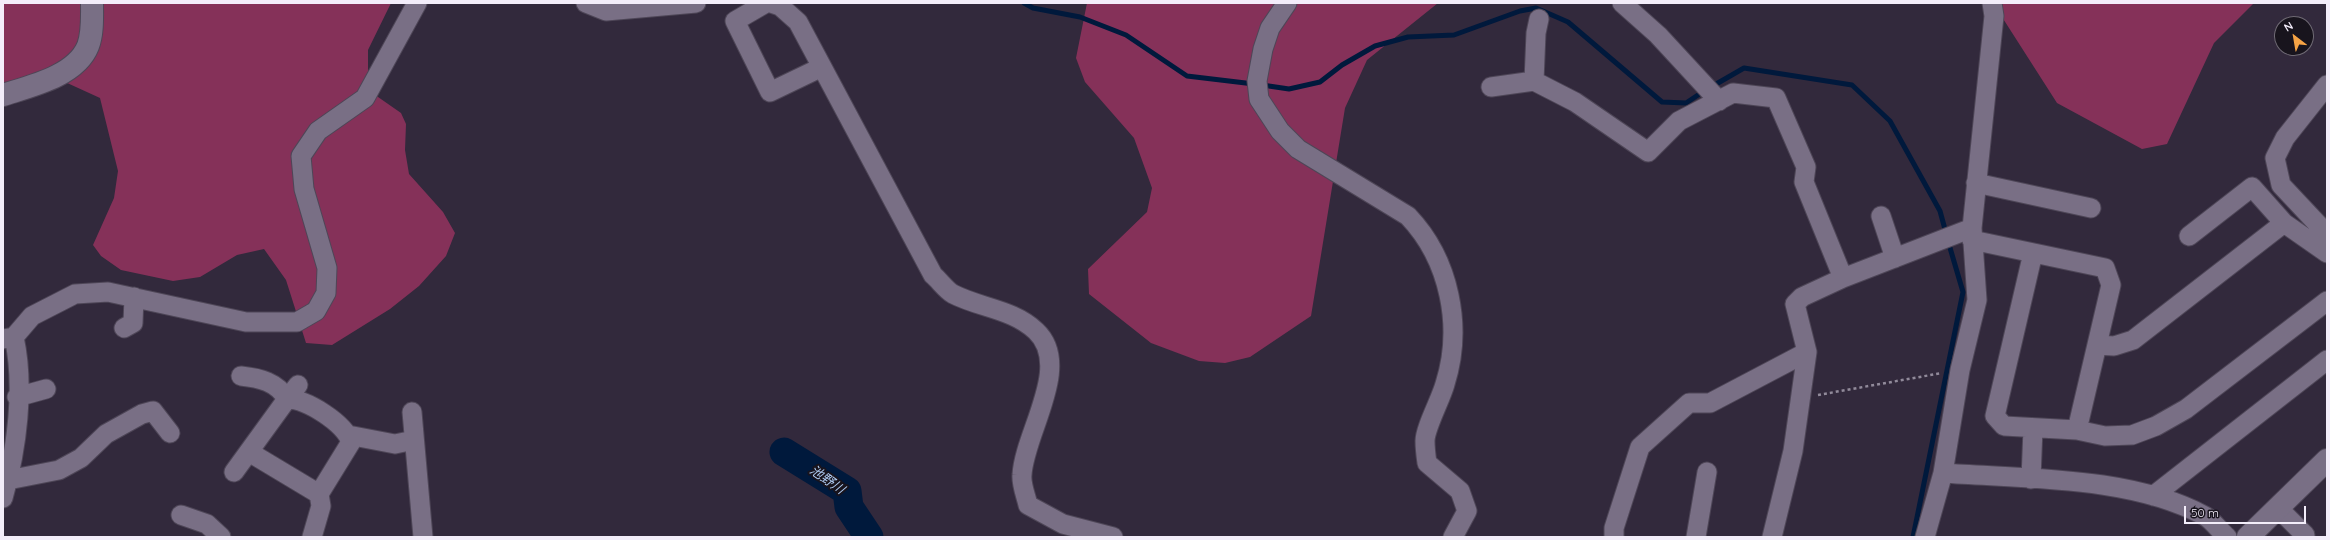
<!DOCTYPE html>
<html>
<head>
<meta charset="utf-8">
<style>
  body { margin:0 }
  #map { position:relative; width:2330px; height:540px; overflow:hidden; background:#32293c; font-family:Quicksand,sans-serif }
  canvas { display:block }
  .frame { position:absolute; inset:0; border:4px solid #f3edfa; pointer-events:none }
  .north { position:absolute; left:2274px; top:16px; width:40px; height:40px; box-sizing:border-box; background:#18141d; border:1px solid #706b75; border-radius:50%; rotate:329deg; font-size:11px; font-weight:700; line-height:16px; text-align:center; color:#f3edfa }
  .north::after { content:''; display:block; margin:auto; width:14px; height:18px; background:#f5a345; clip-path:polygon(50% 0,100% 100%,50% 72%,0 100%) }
  .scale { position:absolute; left:2184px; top:506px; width:122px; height:18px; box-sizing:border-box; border:2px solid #f3edfa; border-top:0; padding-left:5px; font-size:12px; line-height:14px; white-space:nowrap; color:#f3edfa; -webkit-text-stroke:3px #18141d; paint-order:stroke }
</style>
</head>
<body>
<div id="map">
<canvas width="2330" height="540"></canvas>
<div class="frame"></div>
<div class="north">N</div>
<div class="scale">50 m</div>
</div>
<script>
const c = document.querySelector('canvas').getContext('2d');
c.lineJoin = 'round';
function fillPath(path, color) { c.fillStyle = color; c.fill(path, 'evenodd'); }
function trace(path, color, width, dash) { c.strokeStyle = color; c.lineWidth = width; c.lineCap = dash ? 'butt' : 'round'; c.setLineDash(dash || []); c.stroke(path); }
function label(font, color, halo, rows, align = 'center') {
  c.font = font + ' Quicksand,"Noto Sans JP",sans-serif'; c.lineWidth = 4; c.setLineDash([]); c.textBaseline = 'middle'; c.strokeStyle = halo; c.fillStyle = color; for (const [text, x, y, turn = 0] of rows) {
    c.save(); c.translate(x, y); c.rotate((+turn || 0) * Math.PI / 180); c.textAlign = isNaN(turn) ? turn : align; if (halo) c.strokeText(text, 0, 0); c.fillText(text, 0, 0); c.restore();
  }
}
const green = new Path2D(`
  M3,3H391L368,50V90L401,113L406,124L405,150L409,174L443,212L455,233L446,256L419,286L390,309L332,345L306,343L286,280L264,249L237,255L200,277L173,281L121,270L101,256L93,245L114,198L118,171L100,98L65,82H3Z
  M1087,3H1438L1367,60L1345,108L1311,316L1250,357L1225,363L1199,361L1151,343L1089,294L1088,269L1147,212L1152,188L1134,138L1085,82L1076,58Z
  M1993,3H2254L2214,43L2167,144L2142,149L2057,103Z`);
const stream = new Path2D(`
  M1024,3L1033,8L1080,17L1126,35L1187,76L1254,84
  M1262,85L1289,89L1320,82L1342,65L1375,46L1408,37L1454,35L1520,11L1536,8L1568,22L1662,102L1686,103L1704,91
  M1711,87L1744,68L1852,85L1890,121L1940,211L1946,233
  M1913,537L1963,292L1948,241`);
const river = new Path2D(`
  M784,452L847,491L849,507L869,537`);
const path = new Path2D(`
  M1818,395L1942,373`);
const minor = new Path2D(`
  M586,3L606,11L696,3
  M766,3L735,21L770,92L822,67
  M771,3L780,6L798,22L933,275C939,280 946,290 953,294C980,308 1013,309 1036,331C1073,366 1024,433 1022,475C1021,484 1026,496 1028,505L1063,524L1113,537
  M1287,3L1270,28L1263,49L1257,81L1259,99L1280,131L1298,149L1408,216C1450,260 1463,327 1445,384C1441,399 1425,428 1425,441C1425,448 1426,456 1427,463L1460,491L1467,511L1453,537
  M1622,3L1658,35L1719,101
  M1992,3L1994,16L1972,228L1977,300L1960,370L1943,473C2026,479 2131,476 2205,516C2213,521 2220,531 2227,537
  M1534,81L1536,33L1539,19
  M2327,85L2285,138L2275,158L2281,185L2327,234
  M1491,87L1534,81L1575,102L1648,152L1679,121L1733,93L1776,98L1806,167L1804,182L1843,278
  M1976,183L2091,208
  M1881,216L1895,258
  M2189,236L2252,187L2284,223
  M1972,240L2105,268L2111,285L2077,430L2004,426L1995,416L2033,253
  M124,328L133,323L134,297
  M3,339L14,337L32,316L75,294L108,292L246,322H297L316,311L326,293L327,268L304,189L301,156L318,131L365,98L417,3
  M2097,345L2114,346L2133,340L2284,223L2327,253
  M298,385L287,399C307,399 344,423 351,442L319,494L321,506L312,537
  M17,397L46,389
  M412,412L423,537
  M2077,430L2105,436L2132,435L2156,426L2186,409L2327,301
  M348,435L395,444L414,440
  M249,452L319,494
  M234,472L287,399C277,382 260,378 241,376
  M2031,479L2033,428
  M8,480L59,470L81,458L106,434L142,414L153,411L170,433
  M2153,496L2327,360
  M3,498C17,449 25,387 14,337
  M2278,508L2305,535
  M181,515L207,524L221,537
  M1614,537V528L1640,447L1689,403H1710L1807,352
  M1696,537L1707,472
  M1772,537L1793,451L1807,352L1795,304L1802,297L1843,278L1972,228
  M1925,537L1943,473`);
const tertiary = new Path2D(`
  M2248,537L2327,460`);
const secondary = new Path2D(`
  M3,95C31,86 76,76 88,46C93,33 92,16 92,3`);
const waterNames = [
  ["池野川",827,480,35]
];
fillPath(green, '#853159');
trace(stream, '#00193c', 5);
trace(river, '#00193c', 29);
trace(minor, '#4e4657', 21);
trace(tertiary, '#4e4657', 24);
trace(secondary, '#4e4657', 24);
trace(path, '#918a9a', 2.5, [3, 3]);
trace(minor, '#796f85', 19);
trace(tertiary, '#796f85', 22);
trace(secondary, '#796f85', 22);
label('italic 13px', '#afccf3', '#18141d', waterNames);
</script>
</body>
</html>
